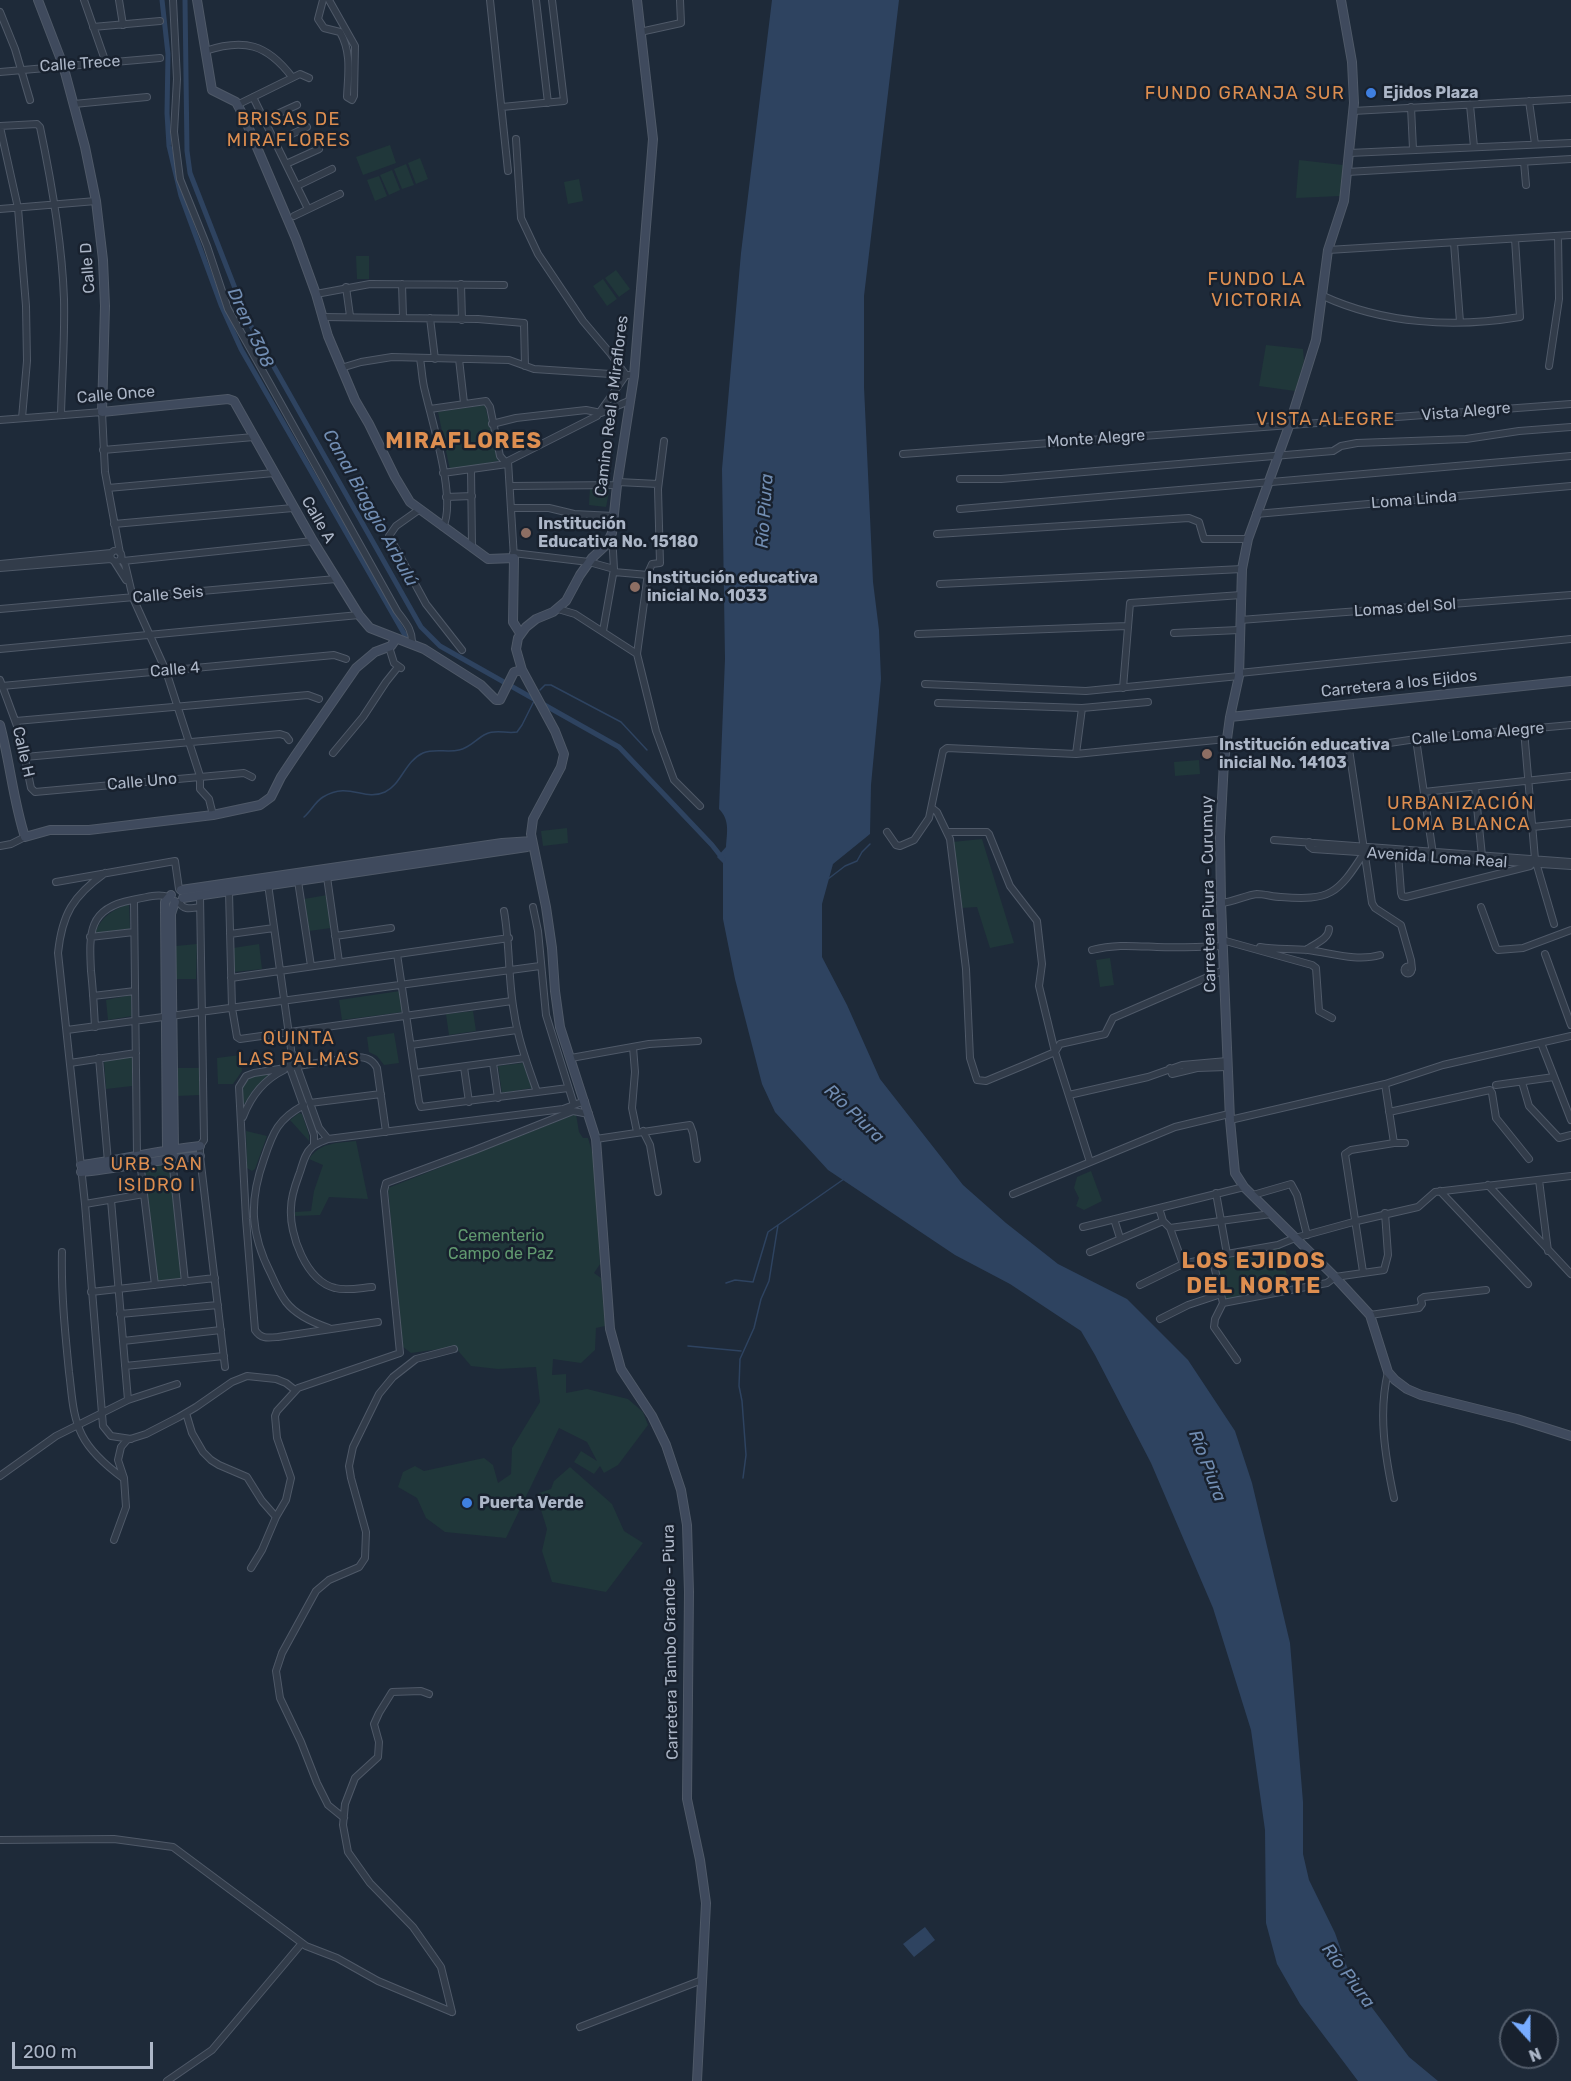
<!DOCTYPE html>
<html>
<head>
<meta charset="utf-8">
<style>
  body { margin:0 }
  #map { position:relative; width:1571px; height:2081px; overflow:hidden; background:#1e2a39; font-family:Rubik,sans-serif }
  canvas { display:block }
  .north { position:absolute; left:1499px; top:2009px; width:60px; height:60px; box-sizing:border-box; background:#18212e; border:2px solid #535d6b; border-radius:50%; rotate:159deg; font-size:16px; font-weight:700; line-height:24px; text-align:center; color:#acb6c7 }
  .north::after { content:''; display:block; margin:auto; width:21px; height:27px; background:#78acff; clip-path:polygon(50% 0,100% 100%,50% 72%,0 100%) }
  .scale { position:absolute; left:12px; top:2042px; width:141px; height:27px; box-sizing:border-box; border:3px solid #acb6c7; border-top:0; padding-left:8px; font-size:18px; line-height:21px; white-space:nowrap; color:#acb6c7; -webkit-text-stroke:4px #18212e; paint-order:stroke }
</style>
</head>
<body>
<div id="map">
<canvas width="1571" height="2081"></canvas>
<div class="north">N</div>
<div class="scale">200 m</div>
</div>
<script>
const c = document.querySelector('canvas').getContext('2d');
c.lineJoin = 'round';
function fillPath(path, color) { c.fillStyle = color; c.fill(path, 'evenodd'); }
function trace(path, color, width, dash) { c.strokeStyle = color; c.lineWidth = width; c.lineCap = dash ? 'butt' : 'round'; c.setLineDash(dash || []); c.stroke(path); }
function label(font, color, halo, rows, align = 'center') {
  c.font = font + ' Rubik,sans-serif'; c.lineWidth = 5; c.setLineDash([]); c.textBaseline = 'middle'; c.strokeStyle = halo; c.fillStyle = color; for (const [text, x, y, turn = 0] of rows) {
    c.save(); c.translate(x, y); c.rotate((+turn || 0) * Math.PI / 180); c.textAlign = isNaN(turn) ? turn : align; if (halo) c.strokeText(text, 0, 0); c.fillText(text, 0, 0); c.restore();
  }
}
const green = new Path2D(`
  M390,145L396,163L363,175L356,157Z
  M420,158L428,179L416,184L408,163Z
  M1299,160L1343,165L1340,196L1296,198Z
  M406,164L414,185L402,189L394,169Z
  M392,170L400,190L389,195L380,175Z
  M379,176L387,196L375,201L367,180Z
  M579,179L583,201L568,204L564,182Z
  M356,256H369V279H357Z
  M616,270L630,289L619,297L605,278Z
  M603,279L617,299L607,306L593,286Z
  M1266,345L1303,349L1304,361L1295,391L1259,386Z
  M485,405L498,461L450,470L438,412Z
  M590,487L610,488L606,507L589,505Z
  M1199,760L1200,774L1175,776L1174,762Z
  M567,828L568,843L543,846L541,831Z
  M982,839L1014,943L990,948L977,907L961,908L952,842Z
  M327,895L331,928L309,931L304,899Z
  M129,904L130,929L95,933C101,917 113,909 129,904Z
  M197,944L196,979H176V946Z
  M259,944L262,969L234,972L233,948Z
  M1110,958L1114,985L1100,987L1096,960Z
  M400,991L403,1012L342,1020L339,1000Z
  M131,995L132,1016L108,1020L106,1000Z
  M473,1011L476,1031L449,1035L446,1014Z
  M394,1033L399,1063L384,1065L377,1056L369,1052L367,1037Z
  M240,1055L242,1071L233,1084H218L217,1058Z
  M132,1056V1086L106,1089L104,1060Z
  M523,1063L532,1088L502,1093L498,1066Z
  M177,1068H199L200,1095L177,1096Z
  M270,1074L254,1089L243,1106C240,1080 245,1076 270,1074Z
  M299,1113L302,1114L309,1135V1141L290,1120Z
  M576,1114L579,1132L583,1138H588L594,1159L600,1264L594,1273L601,1278L605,1326L596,1328L595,1350L581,1363L553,1359L552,1375L566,1374V1393L587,1389L628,1399L643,1412L648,1425L618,1465L604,1473L600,1466L594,1474L574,1462L581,1451L597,1461L587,1442L559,1428L506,1538L445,1532L426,1518L417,1498L398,1487L403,1472L415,1466L424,1471L484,1458L493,1465L498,1483L511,1474L512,1448L540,1402L536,1367L498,1369L471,1366L455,1347L411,1353L402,1346L388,1188Z
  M246,1131L267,1136L255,1169L252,1171L247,1168Z
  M356,1141L368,1199L329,1197L320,1215L295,1216V1212L311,1211L314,1191L323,1165L309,1159C320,1142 338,1143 356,1141Z
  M171,1161L183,1279L156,1282L142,1168Z
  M1091,1171L1102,1201L1084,1210L1076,1206L1079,1198L1074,1188L1077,1177Z
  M1280,1247L1290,1288L1226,1301L1214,1261Z
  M570,1467L612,1504L624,1531L643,1543L606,1592L552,1582L542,1551L547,1529L536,1494L551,1489L554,1481Z`);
const water = new Path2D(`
  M772,0H899L864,296V387L873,582L879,630L881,679L871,785L870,834L833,864L822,904V957L847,1005L880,1079L963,1185L1006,1223L1058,1264L1127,1299L1188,1360L1235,1431L1252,1483L1290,1643L1303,1802V1854L1309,1880L1335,1933L1352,1981L1409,2057L1438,2081H1358L1300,2004L1277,1964L1266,1923L1265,1830L1251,1730L1213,1608L1151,1463L1095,1355L1081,1331L1010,1284L955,1255L828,1170L775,1112L762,1084L735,979L723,919V863L717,857L726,847C727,832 730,820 719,809L725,659L722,469L741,253Z
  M925,1927L935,1940L914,1957L903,1944Z`);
const stream = new Path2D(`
  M540,690L545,685H551L621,722L647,750
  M304,817C311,811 315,802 323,797C350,781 363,802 385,792C401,785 405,761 423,753C435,748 447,753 459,750C470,748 477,738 486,734C496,729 506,734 517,732L522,725L535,699
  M828,879L845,866L857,861L862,852L870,844
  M726,1283L735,1280L753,1282L768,1232L844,1179
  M688,1346L741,1351
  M743,1478L746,1455L742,1401L739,1386L740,1359L754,1328L761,1299L769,1281L778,1225`);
const canal = new Path2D(`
  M162,0L168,54L167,113L169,146L181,196L221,305L241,349L406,637
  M185,0L187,151L190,173L247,319L421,627L440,646L619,747L712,845L723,859`);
const street = new Path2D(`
  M84,0L106,63
  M119,0L123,25
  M173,0L177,79L174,132L180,179L207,246L228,309L397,611C405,622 413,630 412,644
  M323,0L318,19L324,28L340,32C352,53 348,74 347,97L352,100L354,96L355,46L329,0
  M490,0L508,171
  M536,0L548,103
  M0,12L15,49L30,100
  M93,27L160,21
  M640,32L681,23L680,0
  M205,51C244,38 267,44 292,77
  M0,72L160,58
  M253,97L308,209
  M1529,101L1535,144
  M241,103L300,74L309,78
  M74,104L147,97
  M1470,105L1474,147
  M502,107L564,101L552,0
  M1411,107L1413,149
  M1353,111L1571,99
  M264,120L297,105
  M0,126L37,124L40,127C52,184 62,242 64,299C65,337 62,376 61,414
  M0,127L18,208L26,306L27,361L22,418
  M516,139L521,218L538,254L583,321L610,353L626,375H629
  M275,142L307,127
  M1349,153L1571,143
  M1524,162L1526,185
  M286,164L319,149
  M1347,172L1571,159
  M297,186L332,169
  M0,209L96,201
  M294,216L340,194
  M1454,243L1460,322
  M1328,250L1571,235
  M402,284L403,317
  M461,284L462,320
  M346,287L350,316
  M316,294L370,284L504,285
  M1323,296C1384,324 1454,328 1520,317L1515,239
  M322,317L478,319L524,323L525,366
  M430,318L435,359
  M420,359C422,369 422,381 425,391C432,422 457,500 443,527
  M459,359L464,403
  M1549,366L1559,299L1558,236
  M341,368L361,362L392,357L509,360L534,369L626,375L597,416L508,461L514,558
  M430,409L486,401L490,407L500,456L507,464
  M0,420L102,412L105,472L120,553
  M492,424L516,418L586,410L601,413L631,400
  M664,441L658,489L660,563L652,564L648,573L637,654L656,731L671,772L674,780L700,806
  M103,450L254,437
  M903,454L1571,404
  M471,469L472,547
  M443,473L507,464
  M960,479H1001L1333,451L1341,446L1357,443L1466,439L1519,431L1571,427
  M618,482L658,484
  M510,486L617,485
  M108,488L274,473
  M446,497L472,496
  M511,508H549L574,514L614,516
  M420,509L396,526L389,536L426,604L462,650
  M960,509L1571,456
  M1256,514L1571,486
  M114,524L293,508
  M937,534L1189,518L1199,522L1204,539H1248
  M110.5 556a5.5 5.5 0 1 1 11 0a5.5 5.5 0 1 1-11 0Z
  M513,553L589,562L614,569
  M121,558L125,564L133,598L166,671L200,776V789L209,799L213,815
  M114,561L126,580
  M123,561L313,541
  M0,564L111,553
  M0,568L111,559
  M614,572L648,575
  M940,584L1242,569
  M0,609L336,579
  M558,609L575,614L637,654
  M1240,620L1571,595
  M603,631L614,569L612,534
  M1174,633L1239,630
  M918,634L1127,626
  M389,647L394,663L401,668
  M0,649L359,615
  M1239,673L1571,639
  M0,680L20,734L31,788L35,792L244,773L252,777
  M925,684L1086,691L1239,676
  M2,686L334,655L346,659
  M1123,688L1130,603L1241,595
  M938,703L1082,708L1148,702
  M16,721L308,695L319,699
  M1524,730L1535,859L1554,924
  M1416,739L1433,854
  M333,753L363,717L386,682L398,667
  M1076,754L1082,708
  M25,757L280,734L286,736L289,740
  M1475,787L1482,856
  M1424,792L1571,776
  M932,808L937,812L950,839L966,969L970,1058L977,1080L986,1081L1027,1064L1055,1052L1060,1044L1105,1034L1113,1018L1224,970
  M1533,827L1571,823
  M887,832L896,845L900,846L914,840L929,818L943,751L947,748L1076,754L1226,739
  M947,832H987L989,834L1010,886L1037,921L1042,964L1039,986L1055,1052L1090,1162
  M1274,840L1571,862
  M1309,842V846L1313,849L1571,866
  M0,846L11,844L25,837
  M1398,853L1401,893L1402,896L1406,897L1530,866
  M105,873C73,896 62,914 58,953L85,1204L103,1426L111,1436L131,1439
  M327,877L339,962
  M298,881L311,966
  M56,882L175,861L179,889
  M268,884L291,1049L290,1068L314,1135V1145
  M229,892L232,1008L237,1037L240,1039L512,1001
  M200,896L204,1140L200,1146V1156L225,1367
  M134,900L137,1156
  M179,902C184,911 191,908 200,907
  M1221,903C1234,902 1246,895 1257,894C1265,894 1273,897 1281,897C1330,901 1338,894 1364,853
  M533,907L538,931L546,1015L574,1105
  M1481,907L1496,948L1498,950L1523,948L1571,930
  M504,911C510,945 508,979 514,1012C518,1040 528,1066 537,1092
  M230,934L274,928
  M335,936L391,928
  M90,937L134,932
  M1222,940L1312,965L1316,968L1319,1011L1332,1018
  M1260,947C1276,950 1292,948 1308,950C1331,953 1357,962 1380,955
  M1092,950C1115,944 1134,946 1157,947C1179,948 1201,947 1223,946
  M1306,950C1314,944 1329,939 1329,929
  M397,954L419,1102L421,1107L568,1088
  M1545,954L1571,1025
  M1404.5 970a3.5 3.5 0 1 1 7 0a3.5 3.5 0 1 1-7 0Z
  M1412,969L1411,960L1401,925L1375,908L1372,903L1349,749L1416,739L1571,725
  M231,978L509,938
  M93,996L135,991
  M95,1027C94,1008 93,989 91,971C89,933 88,908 132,900C144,898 157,893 169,897
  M67,1030L540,966
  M1541,1043L1571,1120
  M411,1045L517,1030
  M633,1047L635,1072L632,1108L637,1132
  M292,1053L319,1128L328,1139
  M99,1058L108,1162
  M571,1058L649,1044L698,1041
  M70,1063L136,1053
  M493,1063L498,1098
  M464,1067L469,1102
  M1170,1068L1172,1074L1197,1068L1227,1067
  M415,1073L525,1058
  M1522,1082L1529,1106L1559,1138L1571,1135
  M1385,1084L1394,1143H1405
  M1496,1085L1554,1077
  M1069,1095L1148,1077L1182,1065L1227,1061
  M310,1103L381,1094
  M304,1105C278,1119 273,1132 264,1159C249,1201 250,1233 271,1274C275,1283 280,1294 286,1302C296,1315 314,1323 329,1328
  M1389,1112L1490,1090L1492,1093L1496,1118L1529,1159
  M243,1117C251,1096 263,1080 284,1070
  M1230,1120L1385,1084L1443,1065L1571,1036
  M643,1131L650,1145L658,1192
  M596,1139L690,1125L693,1133L697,1159
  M172,1158L185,1282
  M140,1161L155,1285
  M1539,1180L1548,1251
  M1488,1185L1571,1274
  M1440,1191L1528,1284
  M1216,1193L1227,1254
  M1013,1194L1175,1127L1229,1114
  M1253,1195L1291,1184L1297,1195L1307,1235
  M111,1200L128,1400
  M85,1204L144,1194
  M1159,1208L1163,1221L1170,1228L1183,1264
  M1114,1219L1120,1238
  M1083,1227L1244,1187
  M1170,1228L1271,1214
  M62,1252C61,1292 65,1332 69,1372C72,1394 72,1415 82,1435C91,1453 108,1467 123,1478
  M1090,1252L1163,1221
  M1212,1257L1223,1303L1215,1319L1214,1327L1237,1360
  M1363,1272L1345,1154L1351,1150L1394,1143
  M1140,1285L1183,1264L1227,1254L1278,1245L1295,1238L1357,1221L1418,1207L1435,1192L1571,1176
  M372,1287C360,1288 346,1291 335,1288C306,1281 289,1234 291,1208C291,1195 296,1183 300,1172C303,1163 305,1153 312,1147C316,1143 323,1141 328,1139L563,1109L585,1101
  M91,1292L215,1278
  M1223,1303L1327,1283L1335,1277L1384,1270L1388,1255L1385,1213
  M120,1314L218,1305
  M1370,1315L1419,1308L1422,1304L1421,1299L1424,1297L1486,1290
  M1160,1319L1188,1305L1221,1294
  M378,1322L278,1337C267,1338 261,1339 255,1330L246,1219L239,1087L246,1076L254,1073L354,1057C364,1057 372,1058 377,1068L386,1132
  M123,1341L221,1330
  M125,1366L224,1356
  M1388,1372C1378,1413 1385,1456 1394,1498
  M186,1413L192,1433L203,1452L211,1460L219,1465L247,1477L262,1501L276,1517
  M0,1476L56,1436L128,1400L177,1384
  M114,1540L126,1507L124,1478L118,1460L121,1447L127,1440L146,1434L179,1417L196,1407L232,1382L247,1376L276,1379L286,1383L295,1390
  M251,1568L262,1550L276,1517L286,1500L291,1478L277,1438L275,1416L277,1411L298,1388L400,1353L384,1191L386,1183L475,1150L573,1111L589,1114
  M429,1694L421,1691L392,1692L379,1713L374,1724L379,1742L378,1757L355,1778L345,1804L343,1825L348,1852L370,1883L413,1927L441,1967L452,2012
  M344,1818L328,1805L317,1783L301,1742L280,1698L276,1671L282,1653L316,1591L329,1580L359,1567L365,1558L366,1532L351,1478L349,1466L353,1447L379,1394L393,1377L416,1359L454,1349
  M0,1840L114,1839L173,1847L306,1946L337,1958L378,1981L452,2012
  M580,2027L702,1980
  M167,2081L212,2050L302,1943`);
const secondary = new Path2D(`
  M38,0L63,65L85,147L96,201L103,260L105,306L102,412L228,399L234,401L313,541L359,615L370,628L424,649L481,685L496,700H500L514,672L522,670
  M197,0L212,90L236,102L244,117L296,239L316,294L328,336L355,400L369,424L395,477L410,502L488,559L514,558L513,622L520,633
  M637,0L653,139L634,376L617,485L612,533L606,545L592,558L580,575L566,601L553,612L536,619L526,627L518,638L516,649L522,670L555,731L564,754L561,767L533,819L531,834L546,907L552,948L555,991L560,1027L596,1139L610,1329L621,1369L652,1416L666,1445L681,1490L687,1525L689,1592L687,1799L700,1860L706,1903L697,2081
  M1341,0L1352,62L1354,103L1344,201L1328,250L1316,340L1289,426L1248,539L1242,569L1239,676L1230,717L1224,761L1220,837L1221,903L1230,1120L1235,1173L1244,1187L1335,1277L1370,1315L1388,1372L1395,1380L1407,1389L1421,1395L1517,1419L1571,1436
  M1230,717L1571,681
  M0,725C10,762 13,800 25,837L50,830H89L213,815L260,805L271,797L281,777L295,756L356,668L375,652L391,646L396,639
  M181,890L502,843L532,841
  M171,895L165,902V909L167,1150L172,1158L174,1149L171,914L175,902
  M183,898L527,847
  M81,1165C121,1160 160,1150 200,1146
  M81,1172C121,1168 160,1159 200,1156`);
const markers = [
  [1371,93,6,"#3f7fe0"],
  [526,533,6,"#8d6e63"],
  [635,587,6,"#8d6e63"],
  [1207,754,6,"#8d6e63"],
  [467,1503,6,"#3f7fe0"]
];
const streetNames = [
  ["Calle Trece",80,64,-4],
  ["Calle D",88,268,-94],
  ["Calle Once",116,395,-5],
  ["Camino Real a Miraflores",612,406,-83],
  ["Vista Alegre",1466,412,-5],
  ["Monte Alegre",1096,439,-4],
  ["Loma Linda",1414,500,-5],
  ["Calle A",318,520,60],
  ["Calle Seis",168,595,-5],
  ["Lomas del Sol",1405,608,-4],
  ["Calle 4",175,670,-5],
  ["Carretera a los Ejidos",1399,684,-6],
  ["Calle Loma Alegre",1478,734,-5],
  ["Calle H",23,752,77],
  ["Calle Uno",142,782,-5],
  ["Avenida Loma Real",1437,858,4],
  ["Carretera Piura - Curumuy",1209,894,-91],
  ["Carretera Tambo Grande - Piura",671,1642,-91]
];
const poiNames = [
  ["Ejidos Plaza",1383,93],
  ["Institución",538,524],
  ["Educativa No. 15180",538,542],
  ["Institución educativa",647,578],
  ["inicial No. 1033",647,596],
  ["Institución educativa",1219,745],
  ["inicial No. 14103",1219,763],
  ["Puerta Verde",479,1503]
];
const parkNames = [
  ["Cementerio",501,1236],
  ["Campo de Paz",501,1254]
];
const neighbourhoodNames = [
  ["FUNDO GRANJA SUR",1245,94],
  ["BRISAS DE",289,120],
  ["MIRAFLORES",289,141],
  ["FUNDO LA",1257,280],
  ["VICTORIA",1257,301],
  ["VISTA ALEGRE",1326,420],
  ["URBANIZACIÓN",1461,804],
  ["LOMA BLANCA",1461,825],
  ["QUINTA",299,1039],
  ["LAS PALMAS",299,1060],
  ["URB. SAN",157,1165],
  ["ISIDRO I",157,1186]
];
const waterNames = [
  ["Dren 1308",250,328,65],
  ["Canal Biaggio Arbulú",370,508,61],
  ["Río Piura",765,511,-86],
  ["Río Piura",854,1114,44],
  ["Río Piura",1207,1466,69],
  ["Río Piura",1348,1976,53]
];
const districtNames = [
  ["MIRAFLORES",464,442],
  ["LOS EJIDOS",1254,1262],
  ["DEL NORTE",1254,1287]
];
fillPath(green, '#20373a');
fillPath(water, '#2e4360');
trace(stream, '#2e4360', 1.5);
trace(canal, '#2e4360', 5);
trace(street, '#4f5968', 8);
trace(secondary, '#4f5968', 10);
trace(street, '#323c4a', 6);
trace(secondary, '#3f4a5d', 8);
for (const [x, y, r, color] of markers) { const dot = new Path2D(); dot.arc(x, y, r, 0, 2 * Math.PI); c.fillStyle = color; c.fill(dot); trace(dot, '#18212e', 2); }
label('16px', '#acb6c7', '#18212e', streetNames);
label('bold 16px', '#acb6c7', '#18212e', poiNames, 'left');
label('16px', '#61996f', '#18212e', parkNames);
c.letterSpacing = '1.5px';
label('18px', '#dd8e50', '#18212e', neighbourhoodNames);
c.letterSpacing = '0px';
label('italic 18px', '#718db2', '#18212e', waterNames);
c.letterSpacing = '1.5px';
label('bold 22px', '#dd8e50', '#18212e', districtNames);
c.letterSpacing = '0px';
</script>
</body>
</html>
